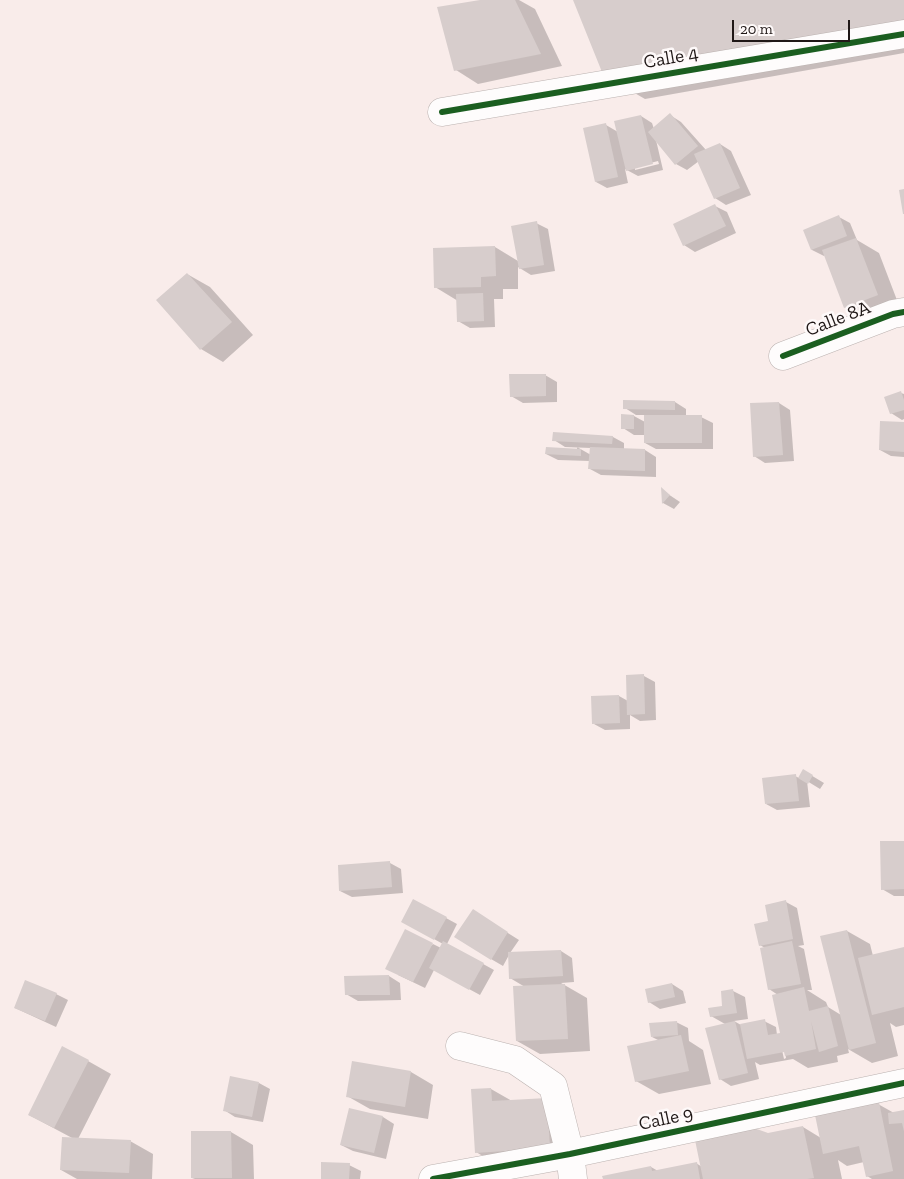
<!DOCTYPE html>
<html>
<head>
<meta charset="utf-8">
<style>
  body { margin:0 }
  #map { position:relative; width:904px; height:1179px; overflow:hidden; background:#f9ecea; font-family:"Zilla Slab",serif }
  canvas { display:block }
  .scale { position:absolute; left:732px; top:20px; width:118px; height:22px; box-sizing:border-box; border:2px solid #201817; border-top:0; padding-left:6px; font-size:15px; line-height:18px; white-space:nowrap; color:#201817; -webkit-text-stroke:4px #fef9f9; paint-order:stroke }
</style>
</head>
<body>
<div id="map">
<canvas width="904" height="1179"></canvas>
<div class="scale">20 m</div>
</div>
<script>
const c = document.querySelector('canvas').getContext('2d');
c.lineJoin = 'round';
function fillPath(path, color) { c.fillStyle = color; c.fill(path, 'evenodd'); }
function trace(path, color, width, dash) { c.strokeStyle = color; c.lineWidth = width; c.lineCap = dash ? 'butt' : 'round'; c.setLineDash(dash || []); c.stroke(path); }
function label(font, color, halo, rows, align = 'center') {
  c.font = font + ' "Zilla Slab",serif'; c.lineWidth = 5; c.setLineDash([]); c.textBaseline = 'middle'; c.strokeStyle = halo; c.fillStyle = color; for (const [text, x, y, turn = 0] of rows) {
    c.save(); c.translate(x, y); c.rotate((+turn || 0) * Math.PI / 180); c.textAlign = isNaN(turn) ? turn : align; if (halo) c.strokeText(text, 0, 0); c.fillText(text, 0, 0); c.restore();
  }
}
const shadow = new Path2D(`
  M487,0H519L535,9L562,66L478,84L456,70Z
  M574,0H904V53L645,99L605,76Z
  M670,115L681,122L706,150L720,144L731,151L751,195L726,205L715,198L699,161L687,170L676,164L656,140L663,170L638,176L625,169L628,183L607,188L596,182L606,125L618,132L641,116L652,123L654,129ZM658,161L659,164L635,170V167Z
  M715,206L727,212L736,233L695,252L684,245Z
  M839,217L850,223L857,240L879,253L900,308L867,320L845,307L825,255L824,256L812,250L805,230Z
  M536,223L548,229L555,271L531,275L518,267V289H503V299H494L495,327L470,328L458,321V301L435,287L495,247L518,261Z
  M187,274L210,287L253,335L223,362L201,349Z
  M545,375L557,382V402L523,403L511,396Z
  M901,393L904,394V419L902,420L891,413Z
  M675,402L686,409V417H701L713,423V449H656L645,443V435H634L623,428V415L634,416L645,422V415H636L625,408Z
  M779,403L790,410L794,461L765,463L754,456L752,404Z
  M904,424V457L891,456L880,450Z
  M613,437L624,443V449L645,450L656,457V477L601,475L590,469V461L558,460L546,454L577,450V447L591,455V448L565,447L554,440Z
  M662,490L680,502L674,509L663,503Z
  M644,676L655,682L656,720L640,721L630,715V729L605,730L594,724L619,696L628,701Z
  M804,771L824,783L820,789L807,781L810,807L777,810L766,804L795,776L799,778Z
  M904,842V896H894L882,889Z
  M390,863L401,869L403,893L352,897L340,891Z
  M786,902L797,908L804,945L798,946L804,949L812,990H807L826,1002L828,1007L841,1015L847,931L870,944L873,956L904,949V1025L896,1027L890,1023L898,1056L872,1063L848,1049L849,1053L837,1056L838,1062L808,1068L793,1059L760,1065L755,1062L759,1079L731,1086L720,1079L725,1024L711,1016L724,1007L733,991L745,997L748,1019L734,1021L741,1025L764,1021L776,1027L777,1035L782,1034L778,995L769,989L765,948L760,945L769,922ZM780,1041H783L786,1058L784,1059Z
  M446,918L457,924L447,944L494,970L480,995L434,970L425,988L398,975L433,944L441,948L443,944L414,928Z
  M484,918L519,940L510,953L561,951L572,958L574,982L561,983L587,998L590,1051L540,1054L517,1041L525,987L510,978L509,955L503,966L491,959Z
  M389,976L400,983L401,1000L358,1001L346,994Z
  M672,984L683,991L686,1003L660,1009L649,1002Z
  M56,994L68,1000L56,1027L15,1008Z
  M676,1022L688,1028L689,1041L703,1050L711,1084L659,1094L636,1081L660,1041L652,1037Z
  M88,1061L111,1074L78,1139L130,1141L153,1154L152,1179H77L61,1170L74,1139L29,1115Z
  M411,1072L433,1085L428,1119L370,1109L347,1096Z
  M259,1083L270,1089L263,1122L235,1117L224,1110Z
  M491,1089L512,1101L547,1099L572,1160L498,1165L476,1152Z
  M878,1104L894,1113L904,1112V1179H872L867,1176L864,1162L847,1166L838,1160L842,1179H604L651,1167L658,1171L696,1163L702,1167L768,1135L803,1127L821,1138Z
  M350,1109L383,1117L394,1124L386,1159L353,1151L341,1145Z
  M231,1132L253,1145L254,1179H195L192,1178Z
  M349,1165L361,1171L360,1179H322Z`);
const building = new Path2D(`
  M480,0H515L541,54L454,71L437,7Z
  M573,0H904V24L604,77Z
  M670,113L698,146L675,165L648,132Z
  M641,115L653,164L626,171L614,121Z
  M606,123L618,177L595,182L583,128Z
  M720,143L740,188L714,199L694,154Z
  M904,189V214H903L899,190Z
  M715,204L726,226L683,246L673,224Z
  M839,215L847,236L811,250L803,230Z
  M537,221L544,265L519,269L511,226Z
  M856,238L878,295L844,308L822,250Z
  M495,246L496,276L481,277V287L434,288L433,248Z
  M187,273L232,322L200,350L156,300Z
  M483,293L484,321L457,322L456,294Z
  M509,374H546V396L510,397Z
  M901,391L904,400V410L890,414L884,397Z
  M623,400L675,401V410L623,409Z
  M779,402L783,455L753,457L750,403Z
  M621,414L634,415V429H621Z
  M644,415H702V443H644Z
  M880,421L904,422V452L879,450Z
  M553,432L613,436L612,444L552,441Z
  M546,447L581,449V456L545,454Z
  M590,447L645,449V471L588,469Z
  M661,487L670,495L662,504Z
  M644,674L645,714L627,715L626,675Z
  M619,695L620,723L592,724L591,696Z
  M803,769L813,775L808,784L798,778Z
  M796,774L799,801L765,804L762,778Z
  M880,841H904V889L881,890Z
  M390,861L392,887L339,891L338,865Z
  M413,899L447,917L434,940L401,922Z
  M786,900L793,939L759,946L754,924L768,921L765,905Z
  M473,909L508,932L491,960L454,937Z
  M405,929L433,943L413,982L385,969Z
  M847,930L876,1043L849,1050L820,936Z
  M443,941L484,963L469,990L429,968Z
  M792,941L801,984L768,990L760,948Z
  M904,947V1007L872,1015L858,958Z
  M561,950L563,976L509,979L508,952Z
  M389,975L390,995H345L344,976Z
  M25,980L57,993L45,1021L14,1008Z
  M672,983L675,997L648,1003L645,989Z
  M565,984L568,1039L516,1041L513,986Z
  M804,987L809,1011L828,1006L838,1046L819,1052L811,1021L816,1049L785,1056L784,1052L747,1059L740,1024L765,1019L768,1035L780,1033L772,995Z
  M733,989L737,1013L710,1017L708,1008L722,1006L721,991Z
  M677,1021L678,1035L651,1037L649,1023Z
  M735,1021L748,1073L719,1080L705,1028Z
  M681,1035L689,1071L635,1082L627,1046Z
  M62,1046L89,1060L54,1128L28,1115Z
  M352,1061L411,1071L405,1107L346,1097Z
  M230,1076L259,1082L252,1117L223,1111Z
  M491,1088L492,1101L547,1098L550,1148L475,1153L471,1089Z
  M879,1102L893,1171L866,1177L859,1146L823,1154L815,1115Z
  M349,1108L383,1116L374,1153L340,1145Z
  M904,1110V1131L902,1123L889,1124L888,1113Z
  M803,1126L814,1178L807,1179H703L695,1140L754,1128L768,1133Z
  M191,1131H231L232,1178H191Z
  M62,1137L131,1140L129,1173L60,1170Z
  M321,1162L350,1163L349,1179H321Z
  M697,1162L700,1179H603L602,1176L651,1166L652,1171Z`);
const minor = new Path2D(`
  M442,112L904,34
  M783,356L893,314L904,312
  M460,1046L515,1060L553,1086L570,1154L573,1179
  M433,1179L570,1154L904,1083`);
const cycleway = new Path2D(`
  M442,112L904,34
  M783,356L893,314L904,312
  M433,1179L570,1154L904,1083`);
const streetNames = [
  ["Calle 4",671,58,-10],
  ["Calle 8A",838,319,-21],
  ["Calle 9",666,1119,-12]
];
fillPath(shadow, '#0003');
fillPath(building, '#d7cdcc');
trace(minor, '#bbb2b0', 29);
trace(minor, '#fefcfc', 28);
trace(cycleway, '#1b5e20', 6);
label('19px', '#201817', '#fef9f9', streetNames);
</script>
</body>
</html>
